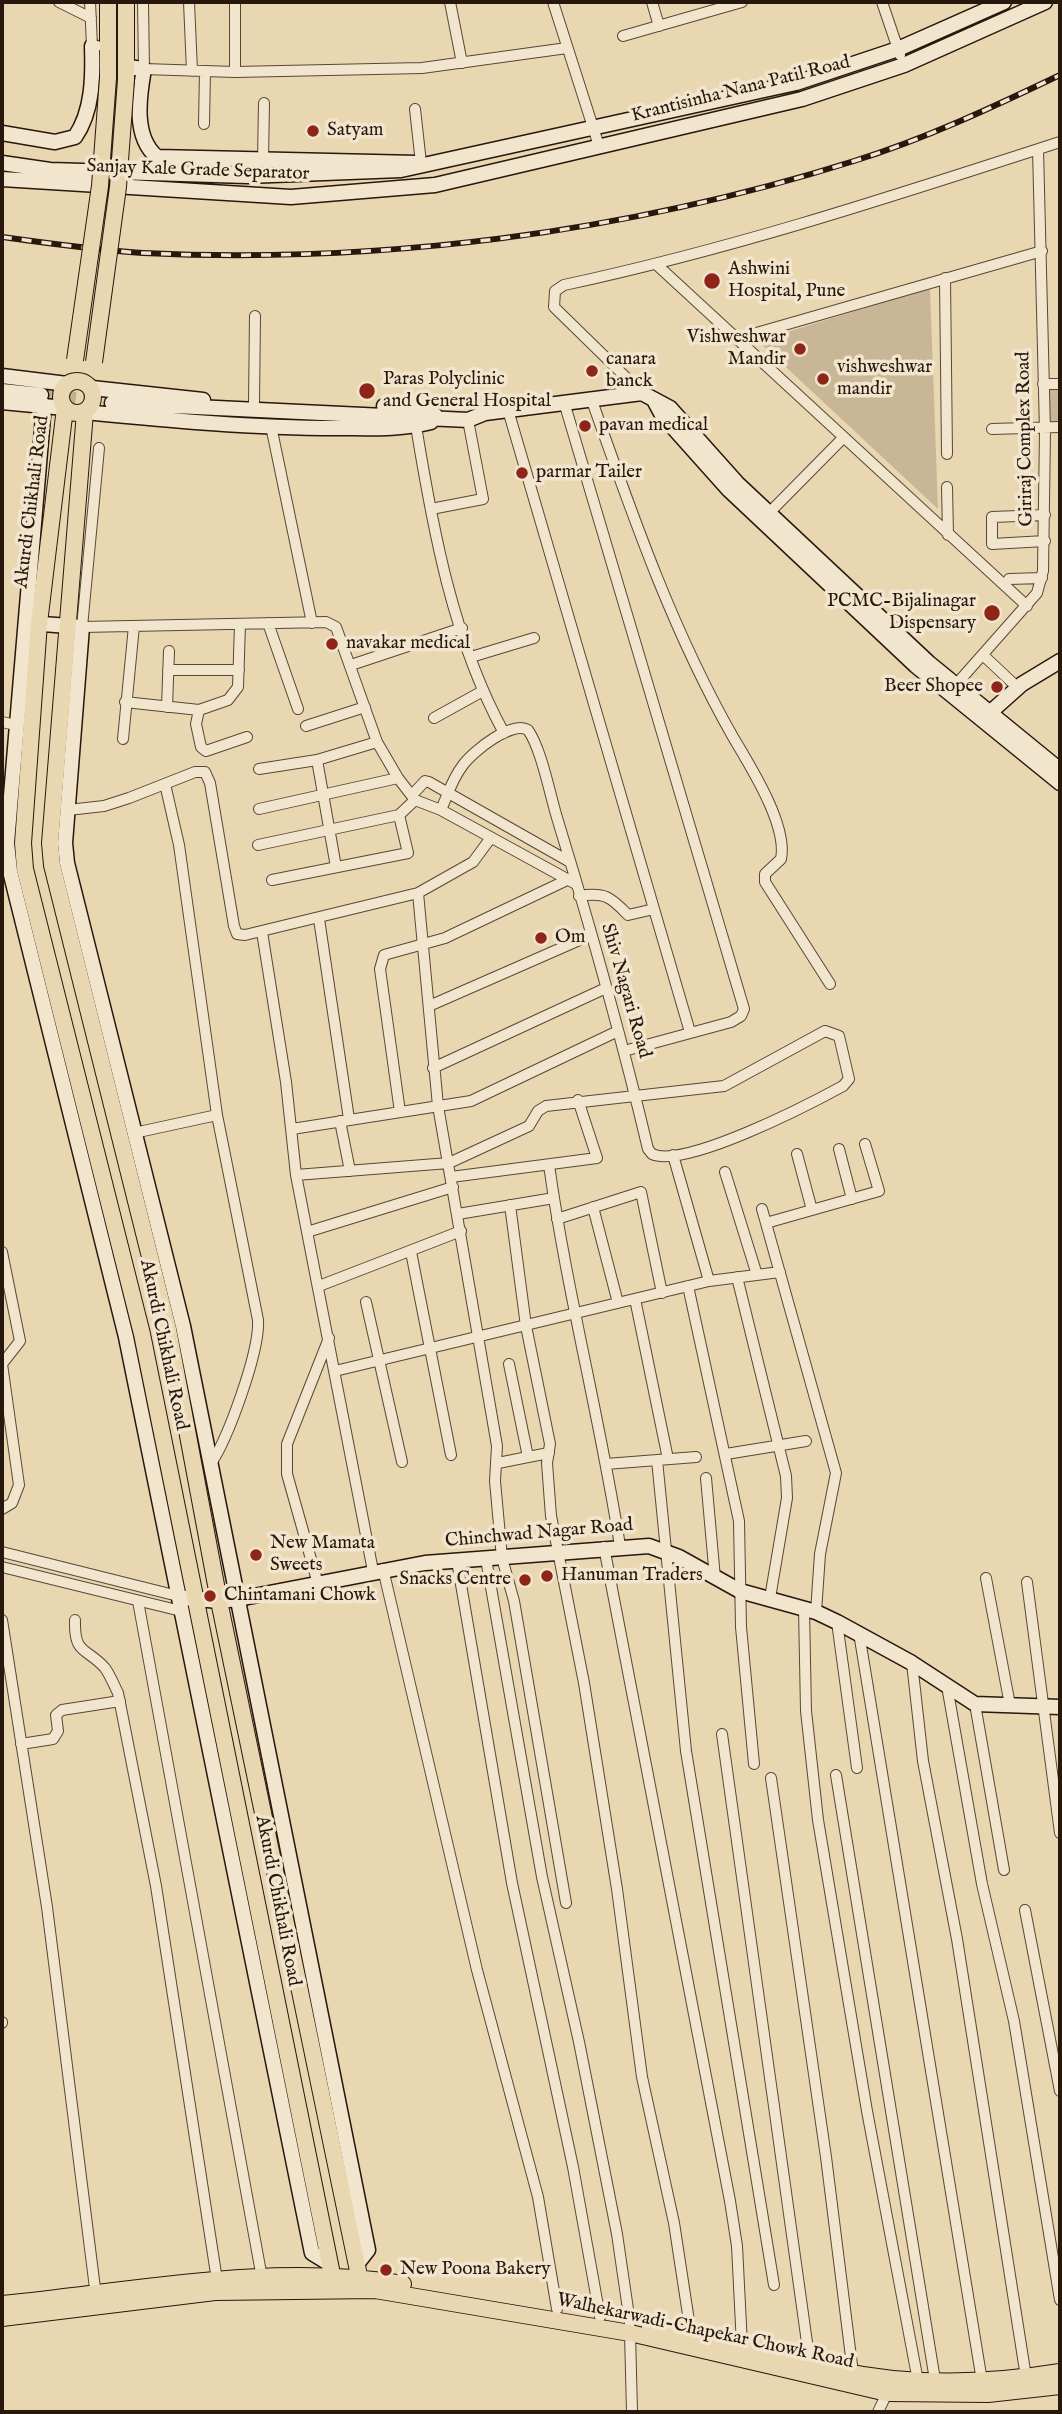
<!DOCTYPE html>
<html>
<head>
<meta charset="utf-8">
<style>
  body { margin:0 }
  #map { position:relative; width:1062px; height:2414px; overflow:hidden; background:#e9d7b2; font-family:"IM FELL English",serif }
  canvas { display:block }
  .frame { position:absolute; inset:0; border:4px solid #28170d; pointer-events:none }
</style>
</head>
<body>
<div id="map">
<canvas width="1062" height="2414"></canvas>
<div class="frame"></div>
</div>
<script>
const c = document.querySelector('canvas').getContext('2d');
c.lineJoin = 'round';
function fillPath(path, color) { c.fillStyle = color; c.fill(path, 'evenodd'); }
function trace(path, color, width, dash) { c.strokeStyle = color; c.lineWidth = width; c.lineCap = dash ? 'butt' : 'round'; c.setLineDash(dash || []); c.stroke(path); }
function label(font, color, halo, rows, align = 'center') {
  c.font = font + ' "IM FELL English",serif'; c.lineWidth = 7; c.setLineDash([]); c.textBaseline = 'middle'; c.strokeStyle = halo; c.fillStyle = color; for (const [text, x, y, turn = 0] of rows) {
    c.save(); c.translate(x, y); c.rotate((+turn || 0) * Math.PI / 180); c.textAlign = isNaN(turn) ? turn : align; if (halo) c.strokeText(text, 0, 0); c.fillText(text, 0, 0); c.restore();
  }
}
const green = new Path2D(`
  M930,288L938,509L758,341Z
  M1043,384H1060V430L1045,431Z`);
const secondaryTunnel = new Path2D(`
  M41,395L112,403`);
const street = new Path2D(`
  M59,2L91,18
  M90,2L92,46H97
  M143,2L144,69L235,72L422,68L567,48
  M189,2L192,71
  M235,2V72
  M450,2L462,63
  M553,2L599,146
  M652,2L659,26
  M882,2L900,55
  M623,36L742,2
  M415,109L421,163
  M204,124L205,71
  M263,160L264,103
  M657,265L1027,606
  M945,278L947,454
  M739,338L1042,251
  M1043,384H1060
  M642,393L554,307L555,291L564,285C736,248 893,196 1060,142
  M591,398C632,514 672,630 733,737C750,766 788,825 781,859L765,874V882L830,984
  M564,402L744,1009L741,1016L731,1022L624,1051
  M254,403L255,316
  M508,410L690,1032
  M271,426L312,623
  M416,426C433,530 453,640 504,733
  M992,429L1060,427
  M99,448L82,627L326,622L336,627L377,742L398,778L415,800L441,810L576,884
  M947,487L948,535
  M431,509L483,499L468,420
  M769,513L843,438
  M1045,515L992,517V544L1045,541
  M1009,579L1042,578
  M268,623L298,709
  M240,624L238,687L228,700L199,710L196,724L201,747L206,751L247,737
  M983,655L1018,688
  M471,657L534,638
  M351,665L462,628
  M168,670H239
  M953,688L1037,593L1043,571L1045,431L1038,149
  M125,702L199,710
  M167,707L169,651
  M434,718L481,692
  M2,722L16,725
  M306,726L365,707
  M123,739L134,626
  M317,760L336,867
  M259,769L317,760L377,742
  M165,784L179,845L217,1115L258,1320C260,1351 228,1439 210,1465
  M412,795L425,781L429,782L570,862
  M259,809L398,778
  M68,810L104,806L129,798L195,772H205L210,783L234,926L237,934L245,935L418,893L473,862L490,839
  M258,845L399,815L415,800
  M272,880L408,853L399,815
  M418,893L438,1106L497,1446L495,1481L502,1558L514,1601L566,1903
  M579,896C605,892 611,897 628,915L654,909
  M319,919L349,1119
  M262,932L286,1082L296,1175L373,1571
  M429,1006L591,935
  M433,1068L606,988
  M400,1112L380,969L384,955L445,938L567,880
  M340,1121L350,1171
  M292,1129L471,1101L618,1031
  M134,1133L217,1115
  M839,1149L852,1199
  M797,1154L812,1210
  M673,1155L709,1281
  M549,1165C567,1293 600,1418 620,1546
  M725,1172L757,1275
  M296,1175L449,1163L529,1126L538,1111L546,1106L724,1086L825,1031L839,1036L849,1079L843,1086C810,1104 685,1169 652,1154L648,1149C622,1039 591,929 558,821C550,796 542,750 528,730C512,720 472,752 463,765C452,779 448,794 441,810
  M451,1177L597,1158L578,1100
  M510,1205L526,1326L550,1444L547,1463L551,1516L584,1683L617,1889L642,2077L674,2223L691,2334
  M593,1207L618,1303
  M762,1209L836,1473L820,1554L816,1612
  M458,1214L554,1198
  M557,1219L641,1192L662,1293
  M766,1223L879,1191L865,1144
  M307,1232L453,1187
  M2,1252L20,1341L2,1364L19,1485L12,1503L2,1509
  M411,1252L451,1455
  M737,1277L786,1476L787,1498L770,1598
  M319,1286L461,1231
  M688,1286L739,1521L741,1627L754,1764
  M635,1299L668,1459
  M366,1302L402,1462
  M509,1364L528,1457L549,1453
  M335,1371L709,1281L780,1272
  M726,1454L806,1441
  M657,1460L686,1751L774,2285
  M498,1463L528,1457
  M606,1464L696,1457
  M706,1478L715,1578
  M604,1547L730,2201L737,2246L742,2345
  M2,1552L178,1596
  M486,1559L542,1877L579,2042L617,2234L630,2323
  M457,1561L512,1883L573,2167L600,2317
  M2,1567L181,1611
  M383,1569L477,1970L538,2197L557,2309
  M986,1578L1010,1705
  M1027,1582L1060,1833
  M318,1584L287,1474V1444L329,1338
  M138,1601L262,2278
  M804,1609L806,1711L818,1820L867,2111L918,2381
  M2,1620L47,1907L96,2296
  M75,1620C74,1655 86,1647 105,1668C110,1675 114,1685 118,1693L156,1886L217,2280
  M837,1622L857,1768
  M859,1633L982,2381
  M912,1663L923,1761L957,1939L1026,2377
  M947,1686L982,1884L1014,2021L1060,2300
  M975,1704L1004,1870
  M722,1734L810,2364
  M21,1744L53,1739L58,1731L56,1715L62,1710L120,1701
  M836,1775L936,2386
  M771,1778L826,2157L853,2373
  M1025,1910L1060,2091
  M2,2022V2023
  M630,2333L632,2412
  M878,2412L887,2393`);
const secondary = new Path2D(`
  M127,67L144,69C139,97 133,137 157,157L417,163
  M2,133L55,142L75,137C93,111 93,76 92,46
  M2,163L50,170L247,176L401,170L796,83L898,49L1004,2
  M2,179L291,197L435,185L802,99L904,65L1045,2
  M2,376L67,384
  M92,388L203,400
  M2,391L41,395
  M2,402L65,408
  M655,402L662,415L729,490L916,666L1060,783
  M112,403L468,420L485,413L642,393L670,408L737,483L929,663L1060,770
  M44,405L7,843L10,871L126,1337L312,2253L330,2264
  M384,406H416L435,415
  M85,412C168,420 252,428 336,428C368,428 400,430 431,422
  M29,623L82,627L65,843L67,863L183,1326L368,2250L357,2264
  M985,717L1022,684L1060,661
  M185,1598L219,1601L238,1599L425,1563L649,1546L679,1557L740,1591L816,1612L837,1622L912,1663L975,1704L1060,1707`);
const primary = new Path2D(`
  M126,2V80
  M108,78V2
  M61 397a16 16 0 1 1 32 0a16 16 0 1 1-32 0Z
  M65,408L39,623L23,843L25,869L142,1334L335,2289
  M85,412L50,843L52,865L168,1329L219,1601L362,2290
  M2,2304C134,2291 271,2262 403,2284
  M2,2318L215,2292L375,2290L630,2333L887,2393L988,2394L1060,2386
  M650,2327C713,2337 774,2357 837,2370C910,2386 987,2384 1060,2372`);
const rail = new Path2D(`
  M2,237C48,243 96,250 143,253C383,264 625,233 854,161C925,139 993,107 1060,75`);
const primaryBridge = new Path2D(`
  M75,360L100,186L108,78
  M94,362L118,187L126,80`);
const markers = [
  [313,131,7,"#8f2418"],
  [712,281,9,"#8f2418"],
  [800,349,7,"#8f2418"],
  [592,371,7,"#8f2418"],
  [823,379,7,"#8f2418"],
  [367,391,9,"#8f2418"],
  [585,426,7,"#8f2418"],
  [522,473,7,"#8f2418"],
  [992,613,9,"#8f2418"],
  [332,644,7,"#8f2418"],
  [997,687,7,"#8f2418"],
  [541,938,7,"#8f2418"],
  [256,1555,7,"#8f2418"],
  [547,1576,7,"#8f2418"],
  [525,1580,7,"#8f2418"],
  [210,1596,7,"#8f2418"],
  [386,2270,7,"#8f2418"]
];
const streetNames = [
  ["Krantisinha Nana Patil Road",741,90,-14],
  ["Sanjay Kale Grade Separator",198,171,2],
  ["Giriraj Complex Road",1026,439,-91],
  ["Akurdi Chikhali Road",33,502,-83],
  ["Shiv Nagari Road",625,991,74],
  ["Akurdi Chikhali Road",163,1345,78],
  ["Chinchwad Nagar Road",539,1534,-5],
  ["Akurdi Chikhali Road",277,1901,79],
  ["Walhekarwadi-Chapekar Chowk Road",705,2332,12]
];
const poiNames = [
  ["Satyam",327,131],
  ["Ashwini",728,270],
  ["Hospital, Pune",728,292],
  ["Vishweshwar",786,338,"right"],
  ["Mandir",786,360,"right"],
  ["canara",606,360],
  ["banck",606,382],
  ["vishweshwar",837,368],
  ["mandir",837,390],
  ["Paras Polyclinic",383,380],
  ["and General Hospital",383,402],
  ["pavan medical",599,426],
  ["parmar Tailer",536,473],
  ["PCMC-Bijalinagar",976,602,"right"],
  ["Dispensary",976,624,"right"],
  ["navakar medical",346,644],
  ["Beer Shopee",983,687,"right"],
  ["Om",555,938],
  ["New Mamata",270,1544],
  ["Sweets",270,1566],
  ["Hanuman Traders",561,1576],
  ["Snacks Centre",511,1580,"right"],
  ["Chintamani Chowk",224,1596],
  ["New Poona Bakery",400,2270]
];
fillPath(green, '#c8b696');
trace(secondaryTunnel, '#c2b191', 14, [14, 7]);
trace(street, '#584736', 12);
trace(secondary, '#28170d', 17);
trace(primary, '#28170d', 18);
trace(street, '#f1e5cd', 10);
trace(secondary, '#f1e5cd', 14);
trace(primary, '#e9d7b2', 16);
trace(rail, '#28170d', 6);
trace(rail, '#f1e5cd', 3.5, [10]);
trace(primaryBridge, '#28170d', 18, []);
trace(primaryBridge, '#e9d7b2', 16);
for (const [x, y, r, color] of markers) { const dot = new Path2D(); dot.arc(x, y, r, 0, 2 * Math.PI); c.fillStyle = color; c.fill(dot); trace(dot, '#f1e5cd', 2.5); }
label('19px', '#28170d', '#f1e5cd', streetNames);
label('19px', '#28170d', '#f1e5cd', poiNames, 'left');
</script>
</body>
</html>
